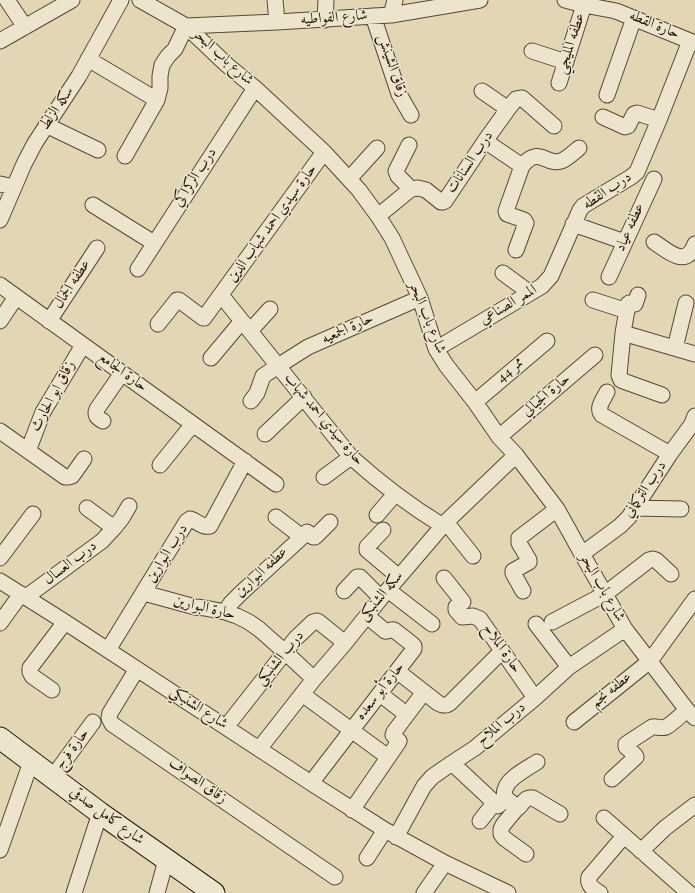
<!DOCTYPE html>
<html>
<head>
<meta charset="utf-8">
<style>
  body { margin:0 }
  canvas { display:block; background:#e3d6b4 }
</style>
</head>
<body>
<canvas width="695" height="893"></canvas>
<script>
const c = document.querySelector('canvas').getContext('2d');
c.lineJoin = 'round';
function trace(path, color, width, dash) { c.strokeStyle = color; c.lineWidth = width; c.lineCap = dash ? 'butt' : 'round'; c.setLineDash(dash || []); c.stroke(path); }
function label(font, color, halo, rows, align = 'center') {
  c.font = font + ' "Sorts Mill Goudy",Amiri,serif'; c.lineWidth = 3; c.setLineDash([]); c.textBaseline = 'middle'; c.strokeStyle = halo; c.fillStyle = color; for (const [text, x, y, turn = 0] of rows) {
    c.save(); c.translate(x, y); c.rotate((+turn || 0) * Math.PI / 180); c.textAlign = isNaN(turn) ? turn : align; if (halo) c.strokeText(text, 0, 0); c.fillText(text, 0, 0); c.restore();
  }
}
const street = new Path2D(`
  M7,0L25,27
  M140,0L186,26L227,65L255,88L324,152L359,190L378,216L392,238L420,298L436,349L446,365L475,402L499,437L516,455L557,509L582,554L625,629L687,710L695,718
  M275,0L277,22
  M565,0L584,5L616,11L695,43
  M391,15L395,0
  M373,16L399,94L411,115
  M325,20L326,0
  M0,41L72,0
  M532,51L566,62
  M88,59L157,100
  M559,83L584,5
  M482,91L508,109
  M607,95L634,18
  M603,117L625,127L628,126L634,114L637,113L659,120
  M46,125L98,150
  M485,141L522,166
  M409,145L396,171L398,176L411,189
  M125,156L157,100L160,88V76L162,65L168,56L175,49L186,26L277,22L391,15L480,0
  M349,179L377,148
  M0,184L14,187
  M93,205L154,243
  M378,216L411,189L418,188L426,190L441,202H443L445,201L485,141L508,109L516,99L522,98L554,126
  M0,220L24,164L35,143L79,76L121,0
  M573,224L625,242
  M654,242C668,251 686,269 695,244
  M516,250L526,223L524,220L507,214L506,211L522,166C539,145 546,166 561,161C567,159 574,152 579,148
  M138,269L255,88
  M503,273L530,293
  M609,277L654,179
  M0,285L276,484
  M221,295L351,457C380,483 410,506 443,526
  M638,295L635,304L629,303L628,304L623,333L619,375L621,380L626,382L662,395
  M593,300L627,311
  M0,321L16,297
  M49,321L97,248
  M158,324L177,300H179L203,318H204L324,152
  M250,331L270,309
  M623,333L695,354
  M675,348L686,303
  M436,349L542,286L551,276L580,210L583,206L631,177L637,172L659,120L690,41
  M211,358L242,321
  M607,392C603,400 596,408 602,415L670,454
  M251,401L257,393L263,376L278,366L308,347L420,298
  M475,402L547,341
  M103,421C98,418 94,416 97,409L122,373
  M0,431L65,477H69L72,476L84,459
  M265,434L304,397
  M499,437L595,355
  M28,451L43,412L83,345
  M160,465L193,424
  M324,477L351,457
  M87,508L114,528
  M636,508L681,509
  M377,515L395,494
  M276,517L302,537L307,532L313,537H315L330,522
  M446,522L473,556
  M383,530L367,547V550L399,577
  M582,554L620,526L629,517L670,454L692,424L695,416
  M0,558L33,514
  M444,578L463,602L456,607V610L462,617L473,616L480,619L535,698
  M0,581L65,622L311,783L385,830L445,863L508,893
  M388,590L432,624
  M344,591L357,577H360L381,598
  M523,591L513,573V571L529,562V560L519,543V538L557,509
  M144,593L195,607L205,608L225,612L237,616L249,622L259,629L285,652L314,679
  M26,597L102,541L114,528L122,518L129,506
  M225,612L231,603L241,593L302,537
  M552,622L605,594L649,560L653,559L656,560L671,574
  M0,623L21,594
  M536,624L569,667
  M108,650L187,521L190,519C197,521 203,528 210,526L245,461
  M137,669L110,713L109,718L112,724L335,877
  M397,671L438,703C443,706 446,706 450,703L502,651
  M52,690L32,676L30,672V668L65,622
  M302,694L388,757
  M380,694L406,714
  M574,722L650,661L695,599
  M226,727L296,638L313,622L317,621L319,622L345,643
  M259,749L314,679L345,643L381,598L446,522L516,455
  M452,763L498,806L505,799H507L518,808C523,803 526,796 533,798L560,814
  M52,778L93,722
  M612,779L636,757L635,755L626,747V744L652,727C657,726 661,729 666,727C672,724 682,714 687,710
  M311,783L414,649V646L412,644L394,630C391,629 388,632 385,631L367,616
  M505,800C504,796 504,791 506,787C510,777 528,768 537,762
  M517,808L503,825L501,829V834L504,838L526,854
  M352,810L398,743L399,741L393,735L394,732L424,692
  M604,818L689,893
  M480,821L495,802
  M396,837L424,786L432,777L452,763L475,748L535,698L569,667L625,629
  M0,850L31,762
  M641,851L665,828L695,805
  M367,858L385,830
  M74,893L100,813
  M157,893L166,860
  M424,893L445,863
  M600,893C594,889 587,886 589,877L624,836`);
const secondary = new Path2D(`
  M0,738L100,813L214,893`);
const streetNames = [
  ["شارع الفواطيه",334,19,-4],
  ["حارة القطه",654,26,22],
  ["عطفه المليجي",572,44,-72],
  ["شارع باب البحر",222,58,42],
  ["زقاق الشينش",391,66,71],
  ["سكه الزلط",58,109,-56],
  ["درب السنانات",471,163,-56],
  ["درب الركراكي",196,178,-57],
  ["درب القطه",608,192,-34],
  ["حارة سيدي احمد شهاب الدين",273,224,-54],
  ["عطفه عياد",631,228,-66],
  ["عطفه الجمال",73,285,-57],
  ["الممر الصناعي",509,306,-31],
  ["شارع باب البحر",426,318,68],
  ["حارة الجمعيه",348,330,-24],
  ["ممر 44",511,371,-40],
  ["حارة الجامع",122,373,36],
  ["حارة الجبالي",547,396,-40],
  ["زقاق ابو الحارث",54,397,-62],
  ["حارة سيدي احمد شهاب",323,420,50],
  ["درب التركماني",646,490,-56],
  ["درب البوارين",168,554,-58],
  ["درب العسال",71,564,-37],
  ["عطفه البوارين",262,573,-43],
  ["شارع باب البحر",601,588,60],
  ["سكه الشنبكى",382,597,-50],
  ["حارة البوارين",204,609,14],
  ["حارة الملاح",501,649,55],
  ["درب الشنبكي",281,659,-50],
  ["عطفه نجم",612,691,-39],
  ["حارة أبو سعده",381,692,-52],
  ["شارع الشنبكي",198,709,33],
  ["درب الملاح",502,725,-40],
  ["حارة فرج",73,750,-54],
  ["زقاق الصواف",197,782,35],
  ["شارع كامل صدقي",106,817,36]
];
trace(street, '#574834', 17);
trace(secondary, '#28190a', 23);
trace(street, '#ede4ce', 15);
trace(secondary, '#ede4ce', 21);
label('15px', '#28190a', '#ede4ce', streetNames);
</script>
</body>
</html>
